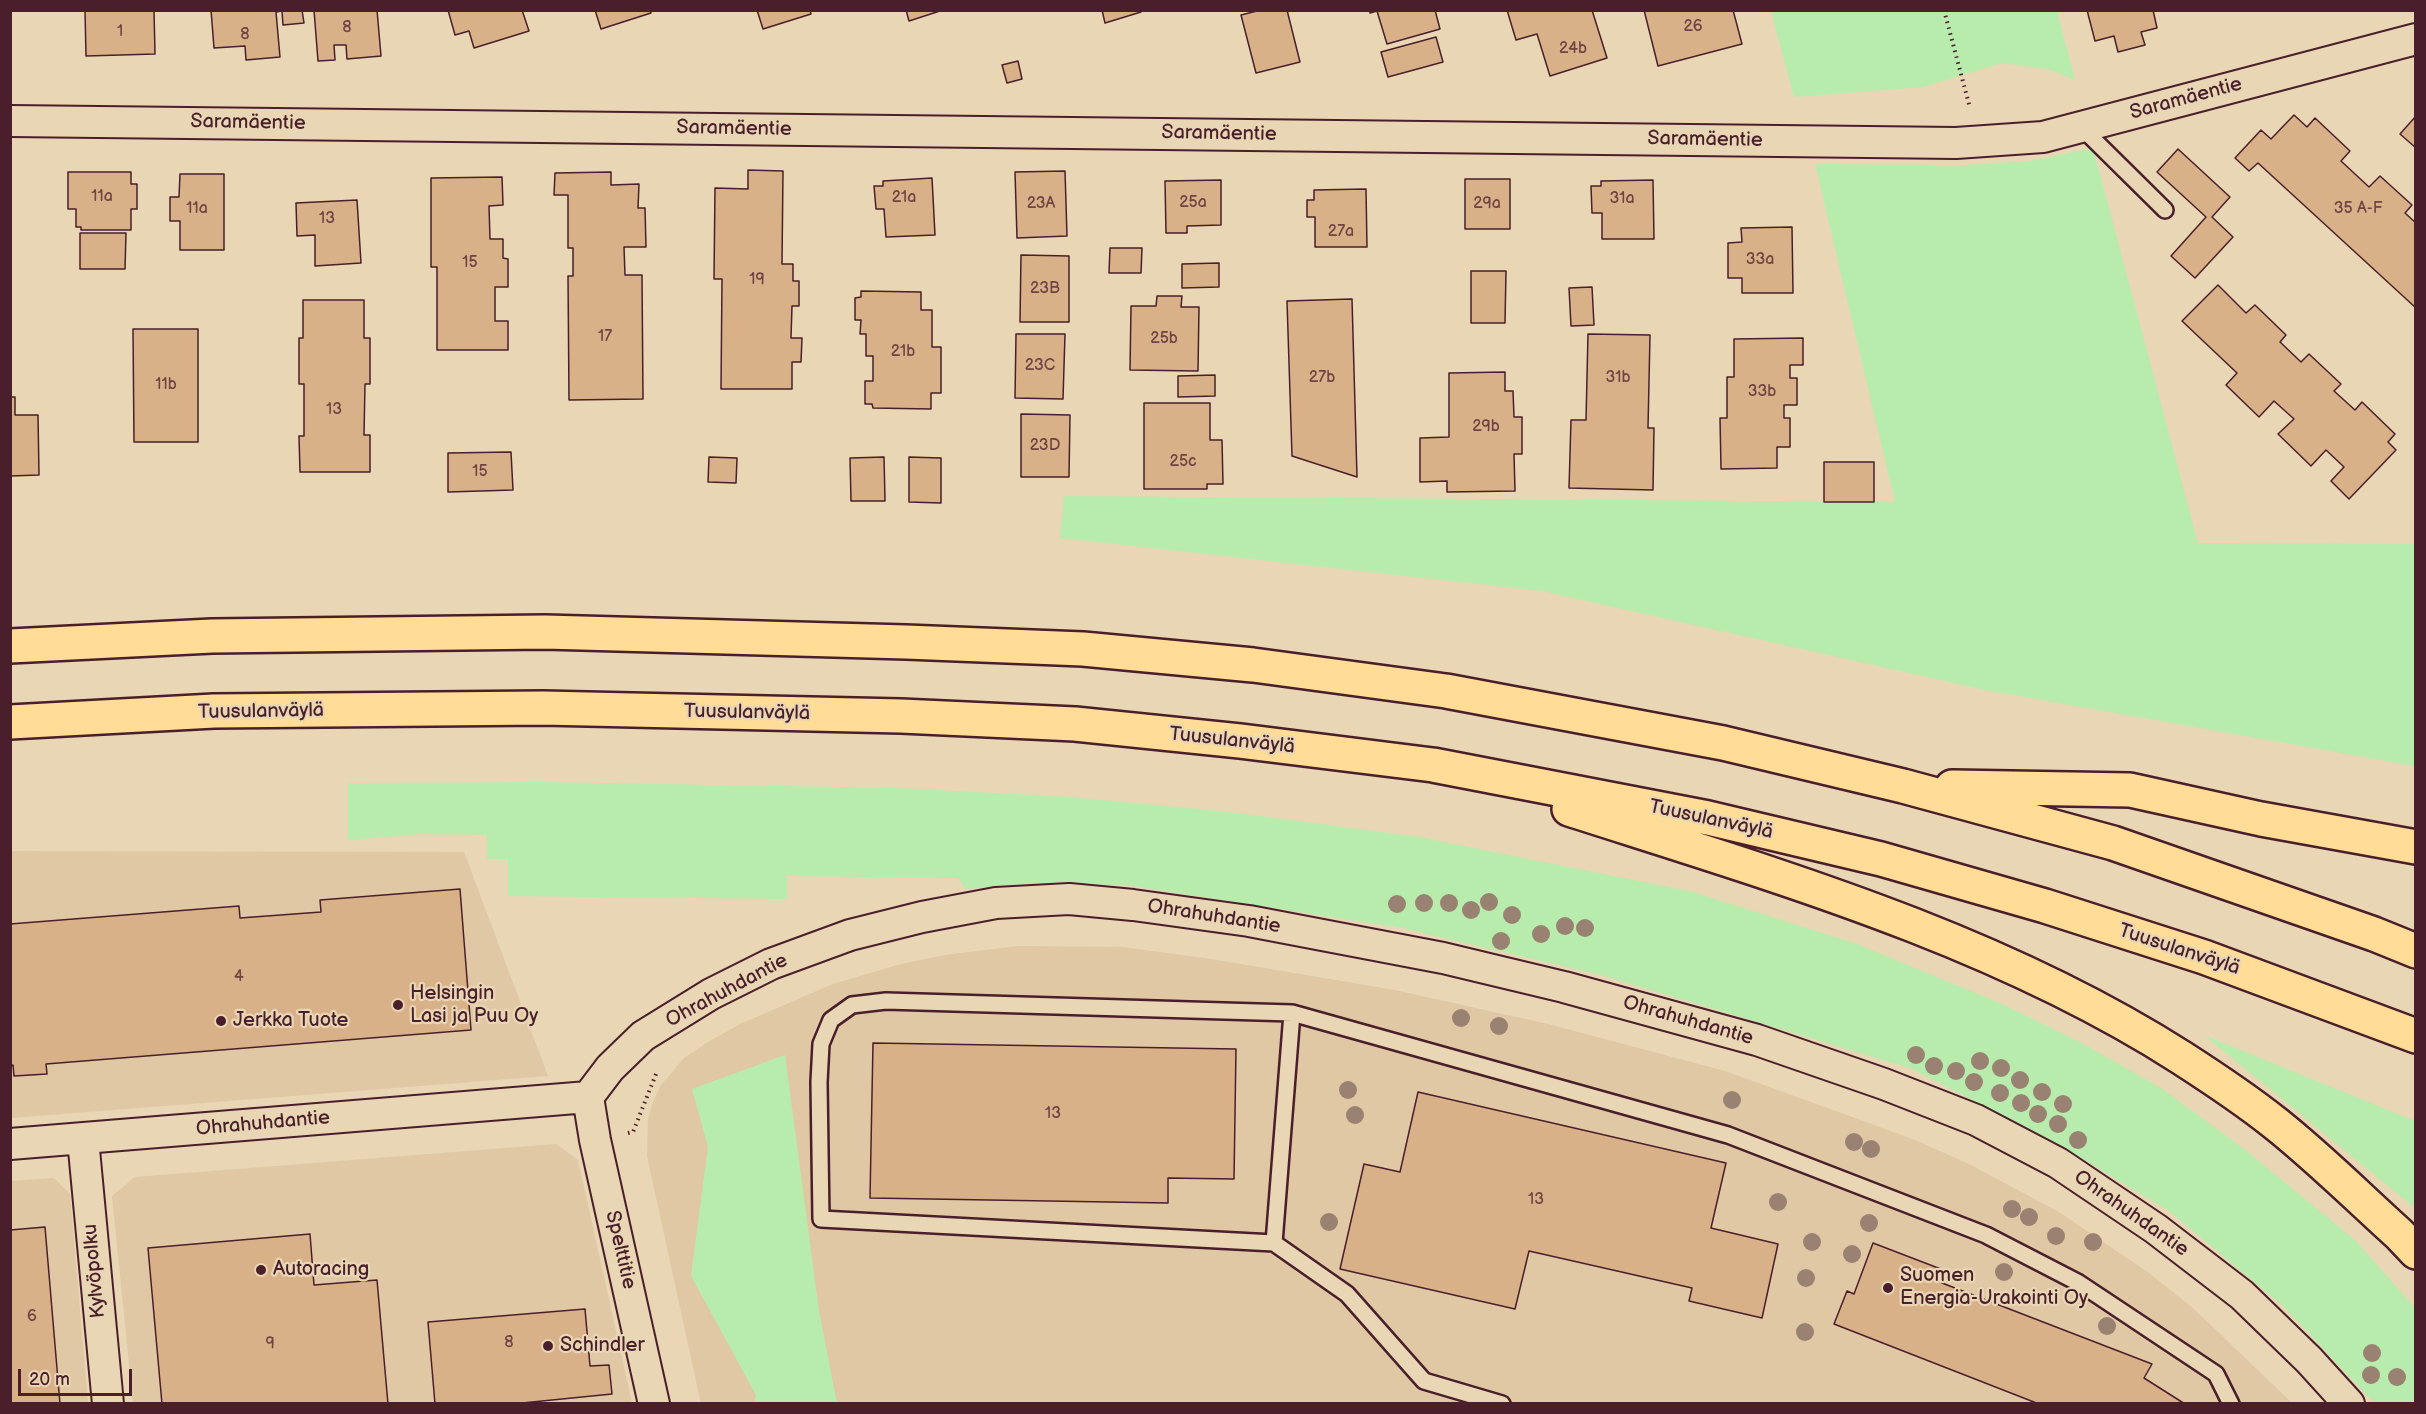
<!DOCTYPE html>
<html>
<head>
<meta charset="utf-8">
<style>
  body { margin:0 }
  #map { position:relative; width:2426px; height:1414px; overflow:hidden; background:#e8d6b4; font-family:"Balsamiq Sans",sans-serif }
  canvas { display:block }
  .frame { position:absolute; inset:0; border:12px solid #4a1f2b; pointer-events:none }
  .scale { position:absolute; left:18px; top:1369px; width:114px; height:27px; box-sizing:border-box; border:3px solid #4a1f2b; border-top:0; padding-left:8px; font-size:18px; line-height:21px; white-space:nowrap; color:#4a1f2b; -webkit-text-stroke:4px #e8d6b4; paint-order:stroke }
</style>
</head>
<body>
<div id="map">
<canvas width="2426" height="1414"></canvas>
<div class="frame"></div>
<div class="scale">20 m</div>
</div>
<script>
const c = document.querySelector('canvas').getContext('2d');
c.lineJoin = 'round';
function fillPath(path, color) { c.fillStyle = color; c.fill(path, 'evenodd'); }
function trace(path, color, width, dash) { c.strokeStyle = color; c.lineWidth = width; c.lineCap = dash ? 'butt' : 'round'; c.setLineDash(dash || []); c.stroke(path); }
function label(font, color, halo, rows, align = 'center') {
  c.font = font + ' "Balsamiq Sans",sans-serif'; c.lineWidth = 4.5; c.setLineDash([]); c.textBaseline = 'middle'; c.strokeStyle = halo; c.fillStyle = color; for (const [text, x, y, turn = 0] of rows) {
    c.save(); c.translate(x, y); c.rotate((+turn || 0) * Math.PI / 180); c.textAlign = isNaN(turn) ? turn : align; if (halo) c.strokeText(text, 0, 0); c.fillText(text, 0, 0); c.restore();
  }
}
const built = new Path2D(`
  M11,851L464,852L548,1076L11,1118Z
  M1018,946L1123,947L1211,959L1395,990L1548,1024L1725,1071L1847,1115L1915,1140L1967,1163L2059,1212L2149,1273L2193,1308L2292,1403L701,1404L647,1156L648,1119L653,1102L661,1085L684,1058L708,1042L740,1024L833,984L901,964L945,955Z
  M556,1144L578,1160L632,1403H133L112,1196L135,1177Z
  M54,1178L70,1194L88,1403L11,1404V1181Z`);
const green = new Path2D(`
  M1771,11H2057L2075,80L2051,70L2002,63L1923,87L1794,97Z
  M2093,148L2198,543L2415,544V766L1985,690L1542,591L1060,538L1064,496L1895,502L1815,164L1965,165L2030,161Z
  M544,782L897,788L1071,797L1230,812L1419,837L1693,892L1857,944L2002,1004L2080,1042L2161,1088L2248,1152L2356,1241L2415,1308V1403H2374L2283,1306L2169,1211L2058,1144L1910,1068L1601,975L1402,928L1126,885L1033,884L966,889L958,878L787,876V899L508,896V859H487V835L420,834L348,840V783Z
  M2204,1035L2415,1121V1208Z
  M785,1055L819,1311L837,1403H754L756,1395L691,1276L708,1147L692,1089Z`);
const building = new Path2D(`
  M85,10H154L155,54L86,56Z
  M211,10H302L304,23L283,25L282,11L276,12L280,57L246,60L245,46L214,48Z
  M314,10H377L381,56L347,59L346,45H334L335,60L318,61Z
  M448,10H522L529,31L474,48L469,31L455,35Z
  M595,10H650L651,13L601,29Z
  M757,10H810L811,14L763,29Z
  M906,10H943L909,21Z
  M1102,10H1140L1141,12L1105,23Z
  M1261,10H1287L1300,62L1256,73L1241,15Z
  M1370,10H1435L1440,29L1387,44L1377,11L1370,13Z
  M1507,10H1592L1607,58L1550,76L1537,34L1516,40Z
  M1644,10H1733L1742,44L1658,66Z
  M2087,10H2153L2157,28L2141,32L2145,45L2118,52L2114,36L2095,41Z
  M1436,37L1443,62L1388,77L1381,52Z
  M1018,61L1022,79L1007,83L1002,65Z
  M2294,115L2307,127L2315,118L2350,151L2341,161L2369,187L2380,176L2412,205L2405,213L2416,223V308L2258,163L2249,171L2235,158L2261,130L2271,139Z
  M2416,116V148L2400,134Z
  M2178,149L2230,197L2212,217L2233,237L2195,278L2171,256L2206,217L2157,172Z
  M748,170L783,171L782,264H793V281H799V306H792L791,338H802L801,362H792V389H721L722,279H714L715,188L748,189Z
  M1065,171L1067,236L1017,238L1015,172Z
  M68,172H131V184H137V209H131V230H81V227H76V209H68Z
  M611,172V185L639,184L638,208H645L646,247H624L625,275H642L643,399L569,400L568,276H573V248H568V195H554L555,173Z
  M180,174H224V250H180V221H170V197H179Z
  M502,177L503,205L489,206L490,239H503V258L508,259V287H495V321H508V350H437V267H431V178Z
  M932,178L935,235L886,237L884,209H876L874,186H883V181Z
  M1465,179H1510V229H1465Z
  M1221,180V225L1187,226V233H1166L1165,181Z
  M1653,180L1654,239H1602V213H1592L1591,186H1601V181Z
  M1366,189L1367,247H1315V217H1307V200H1314V190Z
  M357,200L361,263L315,266V235L297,236L296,203Z
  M1792,227L1793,293H1742V278H1728V243L1742,242L1741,228Z
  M80,233H126L125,269H80Z
  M1110,248H1142L1141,273H1109Z
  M1021,255L1069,256V322H1020Z
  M1219,263V287L1182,288V264Z
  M1471,271H1506L1505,323H1471Z
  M2218,285L2246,313L2255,305L2286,335L2280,342L2301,362L2309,354L2341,384L2334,391L2355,410L2362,402L2395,434L2388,442L2396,450L2349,499L2331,481L2344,467L2326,450L2311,466L2278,434L2294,419L2274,401L2259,417L2226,385L2237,373L2182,321Z
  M1592,287L1594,325L1571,326L1569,288Z
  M861,291L921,292V310H932V347H941V393H931V409L873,408L872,404H865V381H873V356H866V334H860L861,320H855V298L861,297Z
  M1157,296H1182L1181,307H1199L1198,371L1130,370L1131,306H1156Z
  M1352,299L1357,477L1292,456L1287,301Z
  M303,300H364V338H370V384H365L364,435H370V472H300L299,436H304V384H299V338H303Z
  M133,329H198V442H134Z
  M1016,334H1065L1063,399L1015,398Z
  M1588,334L1650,335L1648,428H1654L1653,490L1569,488L1571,420H1586Z
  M1803,338V365H1790V378H1797V405H1784V418H1790V447H1777V468L1721,469L1720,418H1727V377H1734V339Z
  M1505,372V391H1513L1514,417H1522V454H1514L1515,491L1447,492V481L1420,482V438L1449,437V373Z
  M1215,375V396L1178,397V376Z
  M10,397H15V415H38L39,475L10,476Z
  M1144,403H1210V440H1222L1223,484H1207V489H1144Z
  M1021,414L1070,415L1069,477H1021Z
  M511,452L513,490L448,492V453Z
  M709,457L737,458L736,483L708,482Z
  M884,457L885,501H851L850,458Z
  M909,457L941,458V503L909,502Z
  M1824,462H1874V502H1824Z
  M460,889L471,1030L46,1064L47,1074L14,1076L13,1065L10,1066V924L239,906L240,918L321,912L320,900Z
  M873,1043L1236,1049L1234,1179L1168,1178V1203L870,1198Z
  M1418,1092L1726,1163L1711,1228L1778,1244L1762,1318L1689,1301L1692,1288L1529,1251L1515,1309L1340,1269L1364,1164L1400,1172Z
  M45,1227L60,1404H10V1230Z
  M310,1234L314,1285L377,1280L388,1404H162L148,1248Z
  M1873,1243L1946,1271L1942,1283L2152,1364L2144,1378L2185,1404H2039L1834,1324L1847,1291L1854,1294Z
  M585,1309L590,1366L609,1365L612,1394L512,1404H435L428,1322Z`);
const path = new Path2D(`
  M1944,10L1970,108
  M628,1133L633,1132L656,1074`);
const service = new Path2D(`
  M2081,127L2165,210
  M1274,1243L1292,1013
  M1502,1404L1424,1381L1347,1294L1274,1243L821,1219L819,1082L821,1044L831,1020L852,1005L886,1001L1292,1013L1728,1135L1986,1235L2079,1283L2216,1374L2231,1404`);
const minor = new Path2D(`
  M10,121L1956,143L2043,137L2416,39
  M588,1097L595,1140L654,1404
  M83,1139L108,1404
  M10,1144L588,1097L610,1068L643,1036L711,994L771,964L850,935L922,917L996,903L1069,899L1133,905L1249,921L1443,958L1564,987L1757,1040L1884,1084L1976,1120L2058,1163L2156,1229L2242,1295L2309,1360L2349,1404`);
const motorway = new Path2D(`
  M10,646L212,636L545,632L906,642L1083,649L1253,665L1446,691L1723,743L1903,786L2113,843L2374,934L2416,951
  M10,722L214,711L543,708L901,716L1075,724L1240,741L1433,765L1708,818L1881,859L2045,906L2204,957L2416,1036
  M1952,787L2130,790L2261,819L2416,847
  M1569,809C1778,876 1996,939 2182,1058C2213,1078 2246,1100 2275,1123C2318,1157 2358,1197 2399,1234L2416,1252`);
const trees = [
  [1489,902],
  [1424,903],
  [1449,903],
  [1397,904],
  [1471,910],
  [1512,915],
  [1565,926],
  [1585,928],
  [1541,934],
  [1501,941],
  [1461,1018],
  [1499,1026],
  [1916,1055],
  [1980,1061],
  [1934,1066],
  [2001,1068],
  [1956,1071],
  [2020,1080],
  [1974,1082],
  [1348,1090],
  [2042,1092],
  [2000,1093],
  [1732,1100],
  [2021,1103],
  [2063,1104],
  [2038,1114],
  [1355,1115],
  [2058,1124],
  [2078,1140],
  [1854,1142],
  [1871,1149],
  [1778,1202],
  [2012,1209],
  [2029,1217],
  [1329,1222],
  [1869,1223],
  [2056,1236],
  [1812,1242],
  [2093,1242],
  [1852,1254],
  [2004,1272],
  [1806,1278],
  [2107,1326],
  [1805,1332],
  [2372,1353],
  [2371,1375],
  [2397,1377]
];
const markers = [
  [398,1005,6,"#4a1f2b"],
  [221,1021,6,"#4a1f2b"],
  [261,1270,6,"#4a1f2b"],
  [1888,1288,6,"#4a1f2b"],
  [548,1346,6,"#4a1f2b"]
];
const numberNames = [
  ["26",1693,27],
  ["8",347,28],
  ["1",120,32],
  ["8",245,35],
  ["24b",1573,49],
  ["11a",102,197],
  ["21a",904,198],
  ["31a",1622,199],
  ["25a",1193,203],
  ["23A",1041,204],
  ["29a",1487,204],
  ["11a",197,209],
  ["35 A-F",2358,209],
  ["13",327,219],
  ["27a",1341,232],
  ["33a",1760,260],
  ["15",470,263],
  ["19",757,280],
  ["23B",1045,289],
  ["17",605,337],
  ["25b",1164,339],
  ["21b",903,352],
  ["23C",1040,366],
  ["27b",1322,378],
  ["31b",1618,378],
  ["11b",166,385],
  ["33b",1762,392],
  ["13",334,410],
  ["29b",1486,427],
  ["23D",1045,446],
  ["25c",1183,462],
  ["15",480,472],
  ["4",239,977],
  ["13",1053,1114],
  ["13",1536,1200],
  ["6",32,1317],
  ["8",509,1343],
  ["9",270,1344]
];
const streetNames = [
  ["Saramäentie",2186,99,-15],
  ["Saramäentie",248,123,1],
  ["Saramäentie",734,129,1],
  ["Saramäentie",1219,134,1],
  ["Saramäentie",1705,140,1],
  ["Tuusulanväylä",261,712,-1],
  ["Tuusulanväylä",747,713,1],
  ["Tuusulanväylä",1232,741,6],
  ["Tuusulanväylä",1711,820,12],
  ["Ohrahuhdantie",1214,917,9],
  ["Tuusulanväylä",2179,950,18],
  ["Ohrahuhdantie",727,991,-28],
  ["Ohrahuhdantie",1688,1021,16],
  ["Ohrahuhdantie",263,1124,-5],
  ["Ohrahuhdantie",2131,1214,35],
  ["Spelttitie",620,1250,77],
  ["Kylvöpolku",95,1271,-95]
];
const poiNames = [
  ["Helsingin",410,994],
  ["Lasi ja Puu Oy",410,1017],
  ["Jerkka Tuote",233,1021],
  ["Autoracing",273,1270],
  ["Suomen",1900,1276],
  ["Energia-Urakointi Oy",1900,1299],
  ["Schindler",560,1346]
];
fillPath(built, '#e0c8a5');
fillPath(green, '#b8ecad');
fillPath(building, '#d8b189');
trace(building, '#4a1f2b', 1.5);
trace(service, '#4a1f2b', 20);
trace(minor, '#4a1f2b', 34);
trace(motorway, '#4a1f2b', 38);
trace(path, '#4a1f2b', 4, [1.5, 4.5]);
trace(service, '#e8d6b4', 15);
trace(minor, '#e8d6b4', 30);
trace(motorway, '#ffdd96', 33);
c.fillStyle = '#9a8273';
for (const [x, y] of trees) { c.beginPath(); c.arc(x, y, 9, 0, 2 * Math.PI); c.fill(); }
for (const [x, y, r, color] of markers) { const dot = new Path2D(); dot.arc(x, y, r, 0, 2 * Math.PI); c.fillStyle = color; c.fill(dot); trace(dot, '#e8d6b4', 2); }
label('16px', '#6e4442', null, numberNames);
label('20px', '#4a1f2b', '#e8d6b4', streetNames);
label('20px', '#4a1f2b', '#e8d6b4', poiNames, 'left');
</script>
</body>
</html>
